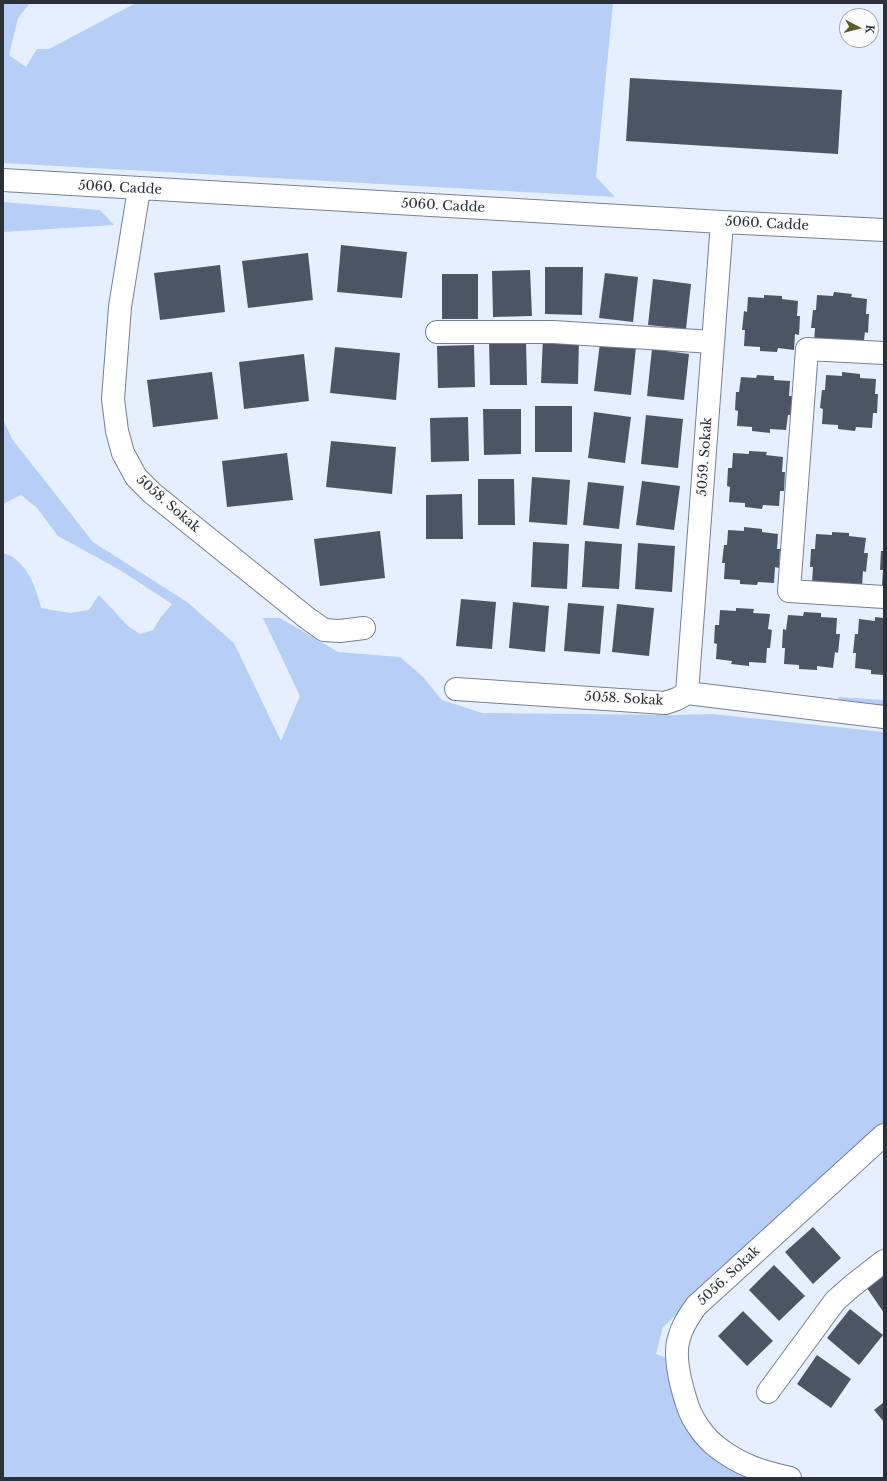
<!DOCTYPE html>
<html>
<head>
<meta charset="utf-8">
<style>
  body { margin:0 }
  #map { position:relative; width:887px; height:1481px; overflow:hidden; background:#e5efff; font-family:"Libre Baskerville",serif }
  canvas { display:block }
  .frame { position:absolute; inset:0; border:4px solid #2c3139; pointer-events:none }
  .north { position:absolute; left:839px; top:8px; width:40px; height:40px; box-sizing:border-box; background:#fbfbfb; border:1px solid #a8aaad; border-radius:50%; rotate:97deg; font-size:11px; font-weight:700; line-height:16px; text-align:center; color:#2c3139 }
  .north::after { content:''; display:block; margin:auto; width:14px; height:18px; background:#5b5d2a; clip-path:polygon(50% 0,100% 100%,50% 72%,0 100%) }
</style>
</head>
<body>
<div id="map">
<canvas width="887" height="1481"></canvas>
<div class="frame"></div>
<div class="north">K</div>
</div>
<script>
const c = document.querySelector('canvas').getContext('2d');
c.lineJoin = 'round';
function fillPath(path, color) { c.fillStyle = color; c.fill(path, 'evenodd'); }
function trace(path, color, width, dash) { c.strokeStyle = color; c.lineWidth = width; c.lineCap = dash ? 'butt' : 'round'; c.setLineDash(dash || []); c.stroke(path); }
function label(font, color, halo, rows, align = 'center') {
  c.font = font + ' "Libre Baskerville",serif'; c.lineWidth = 4; c.setLineDash([]); c.textBaseline = 'middle'; c.strokeStyle = halo; c.fillStyle = color; for (const [text, x, y, turn = 0] of rows) {
    c.save(); c.translate(x, y); c.rotate((+turn || 0) * Math.PI / 180); c.textAlign = isNaN(turn) ? turn : align; if (halo) c.strokeText(text, 0, 0); c.fillText(text, 0, 0); c.restore();
  }
}
const green = new Path2D(`
  M3,3H30L18,18L9,55L26,67L37,49H49L136,3H613L596,177L615,197L3,163Z
  M3,202L100,210L114,225L3,232Z
  M3,419L12,439L93,542L187,602L234,643L281,741L300,696L263,618H280L338,652L400,657L423,677L442,700L482,713L675,715L712,714L884,732V1124L833,1175L663,1327L656,1354L669,1359L687,1427L757,1478H3V553C26,559 36,587 41,608L70,613L89,610L99,595L128,626L140,634L153,630L161,617L172,604L120,570L58,536L37,508L21,495L3,504Z
  M838,697L884,700V709L843,704Z`);
const building = new Path2D(`
  M630,78L842,90L838,154L626,141Z
  M341,245L407,252L402,298L337,292Z
  M308,253L313,300L248,308L242,261Z
  M220,265L225,312L160,320L154,273Z
  M545,267H583L582,315L545,314Z
  M530,270L532,316L493,317L492,271Z
  M605,273L638,277L633,322L599,318Z
  M442,274H478V319H442Z
  M653,279L691,284L686,329L648,325Z
  M834,292L852,294L851,297L867,299L866,314H869L868,333L865,332L863,348L814,344L815,328H811L813,310H816L817,295L833,296Z
  M764,295L782,296V299L798,301L797,316H800L799,335L795,334L794,350L778,348L777,352L760,351V347L744,346L745,330H742L744,311L747,312L748,297L764,298Z
  M543,337L579,339L578,384L541,383Z
  M526,339L527,385H490L489,340Z
  M600,343L636,347L631,395L594,391Z
  M474,345L475,387L438,388L437,346Z
  M335,347L400,353L396,400L330,393Z
  M652,349L689,354L684,400L647,396Z
  M304,354L309,401L244,409L239,362Z
  M212,372L218,419L153,427L147,380Z
  M842,372L860,374V378L876,379L875,394H878L877,413H873L872,428L856,427L855,431L838,429V425L822,424L823,409L820,408L822,390H825L826,375L842,376Z
  M757,375L774,376V380L790,381L789,396H793L791,415H788L786,430L770,429V433L752,431V427L737,426L738,411L735,410L736,392H739L741,377L756,378Z
  M535,406H572V452H535Z
  M483,409H521V454L484,455Z
  M594,412L631,417L625,463L588,458Z
  M646,415L683,419L678,468L641,464Z
  M468,417L469,461L431,462L430,418Z
  M331,441L396,447L392,494L326,487Z
  M749,451L767,452L766,455L783,457L782,472H785L784,491H780L779,506L763,505L762,509L745,507V503L729,502L730,487L727,486L728,468H732L733,453L749,454Z
  M287,453L293,500L227,507L222,461Z
  M532,477L570,480L567,525L529,522Z
  M478,479H514L515,525H478Z
  M642,481L680,486L674,530L636,525Z
  M588,482L624,486L619,529L583,525Z
  M462,494L463,539H426V495Z
  M744,527L762,529V532L778,534L777,549H780L779,568L775,567L774,583L758,582L757,585L740,584V580L724,579L725,563H722L724,545H727L728,530L744,531Z
  M380,531L385,578L320,586L314,539Z
  M832,532L849,533V536L866,538L864,553H868L866,572L863,571L862,587L812,583L813,567H810L811,549H815L816,534L832,535Z
  M585,541L622,544L619,589L582,587Z
  M533,542L569,544L567,589L531,587Z
  M638,543L675,546L672,592L635,589Z
  M881,551H884V570H880Z
  M883,571H884V586L882,585Z
  M461,599L496,602L492,649L456,646Z
  M513,602L549,606L545,652L509,648Z
  M568,603L604,606L600,654L564,651Z
  M617,604L654,608L649,656L612,652Z
  M736,608L754,609L753,613L770,614L768,629L772,630L770,648H767L766,663L749,662V666L731,664L732,661L716,659L717,644L714,643L715,625H719L720,610L736,611Z
  M804,612L821,613V617L837,618L836,634H840L838,653L835,652L833,668L817,666V670L799,669V665L784,664L785,648H782L783,629L786,630L788,615L803,616Z
  M875,617L884,618V675L871,674V670L855,668L856,653H853L855,634H858L859,619L875,621Z
  M813,1227L841,1258L813,1284L785,1252Z
  M774,1265L805,1296L779,1321L749,1290Z
  M884,1276V1313L867,1288Z
  M850,1309L883,1335L859,1365L827,1338Z
  M743,1311L773,1341L747,1366L718,1336Z
  M817,1355L851,1379L831,1408L797,1384Z
  M884,1402V1422L874,1410Z`);
const minor = new Path2D(`
  M3,180L722,222L884,230
  M139,189L120,307L113,399L117,431L123,453L136,477L152,493L307,618L324,630L340,631L364,628
  M437,332H553L713,342
  M884,353L807,349L789,591L884,597
  M456,689L665,703L677,699L687,693L884,717
  M687,693L722,222
  M768,1392L835,1301L852,1286L884,1261
  M790,1478C762,1472 740,1465 717,1447C705,1438 693,1421 688,1407C682,1389 673,1357 679,1338C682,1326 689,1316 696,1306L884,1135`);
const streetNames = [
  ["5060. Cadde",120,188,3],
  ["5060. Cadde",443,206,3],
  ["5060. Cadde",767,224,3],
  ["5059. Sokak",705,457,-86],
  ["5058. Sokak",168,504,41],
  ["5058. Sokak",624,699,3],
  ["5056. Sokak",729,1276,-43]
];
fillPath(green, '#b7cef6');
fillPath(building, '#4b5566');
trace(minor, '#768193', 24);
trace(minor, '#fff', 22);
label('13px', '#2c3139', '#fbfbfb', streetNames);
</script>
</body>
</html>
